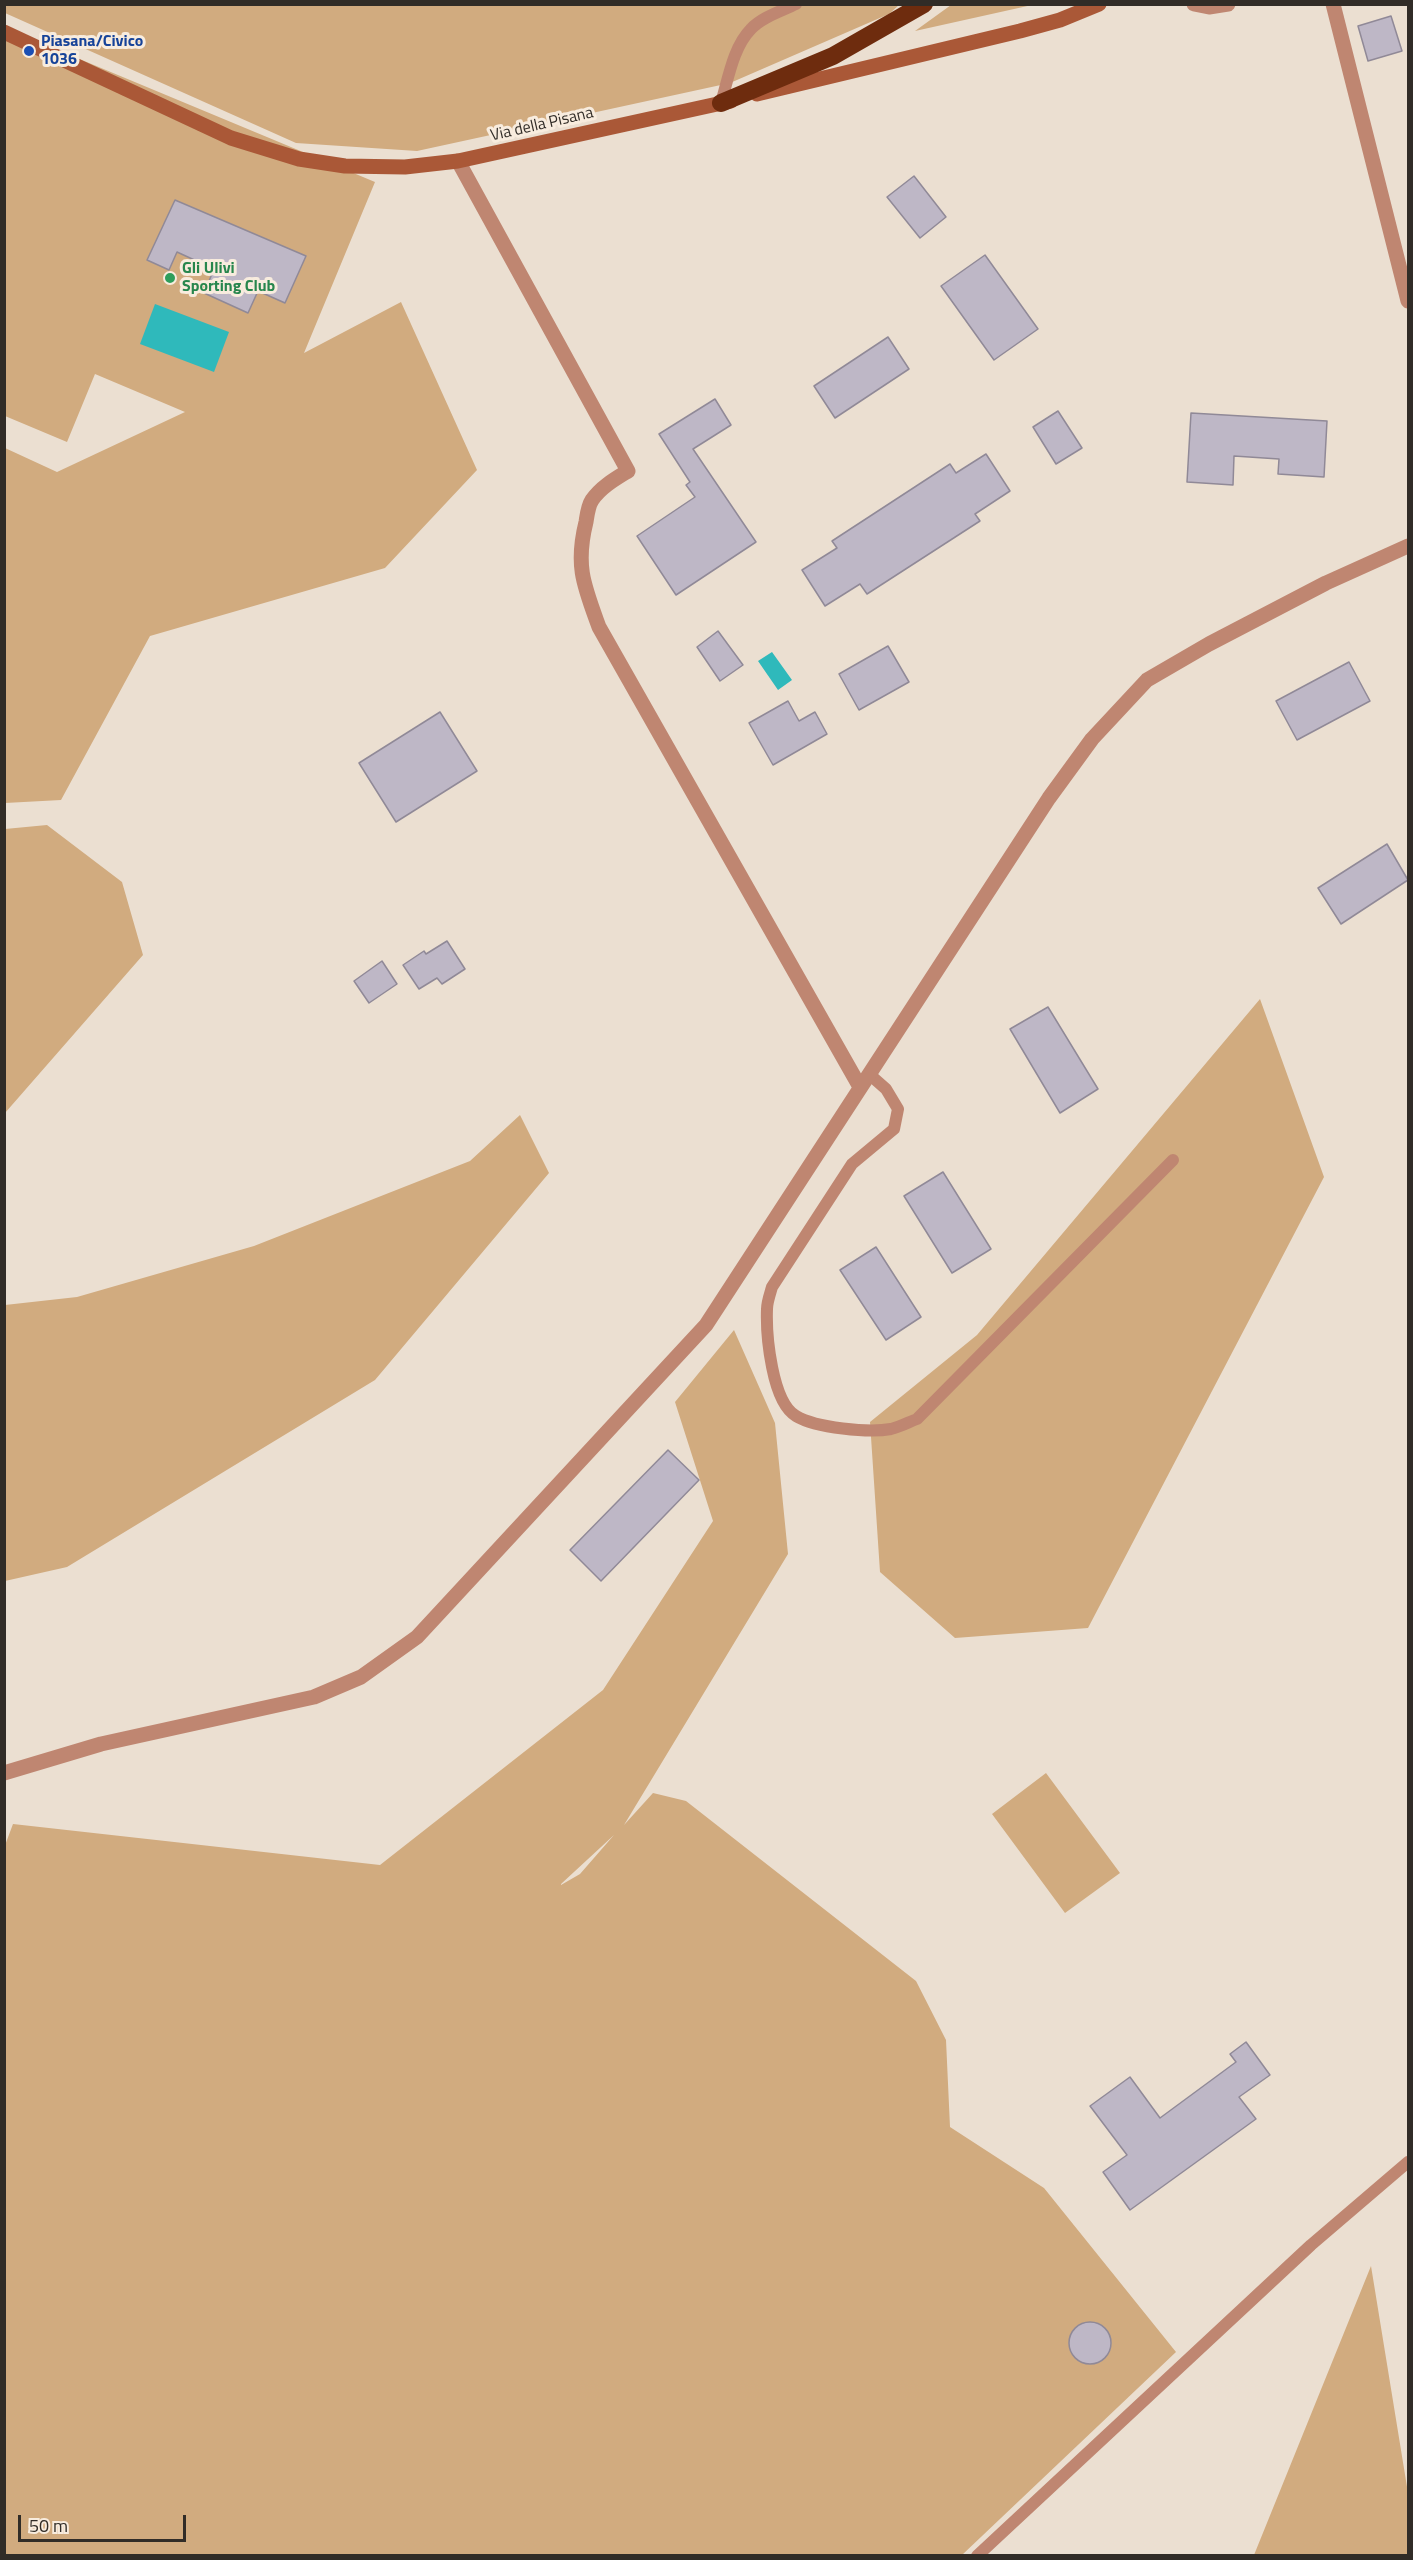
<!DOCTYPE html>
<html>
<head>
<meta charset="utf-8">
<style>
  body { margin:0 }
  #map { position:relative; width:1413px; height:2560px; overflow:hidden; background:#ebdfd1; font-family:"Titillium Web",sans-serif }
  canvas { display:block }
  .frame { position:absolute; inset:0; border:6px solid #312c27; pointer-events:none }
  .scale { position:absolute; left:18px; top:2515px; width:168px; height:27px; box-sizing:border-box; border:3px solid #312c27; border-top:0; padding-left:8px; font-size:18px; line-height:21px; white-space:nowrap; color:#312c27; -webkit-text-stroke:4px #f8ecde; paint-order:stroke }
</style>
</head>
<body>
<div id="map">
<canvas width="1413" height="2560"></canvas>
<div class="frame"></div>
<div class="scale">50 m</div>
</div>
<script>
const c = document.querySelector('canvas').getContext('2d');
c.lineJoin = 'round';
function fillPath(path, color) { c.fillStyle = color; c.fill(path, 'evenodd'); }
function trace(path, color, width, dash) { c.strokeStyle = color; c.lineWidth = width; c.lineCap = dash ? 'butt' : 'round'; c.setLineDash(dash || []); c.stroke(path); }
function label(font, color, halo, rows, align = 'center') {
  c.font = font + ' "Titillium Web",sans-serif'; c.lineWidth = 6; c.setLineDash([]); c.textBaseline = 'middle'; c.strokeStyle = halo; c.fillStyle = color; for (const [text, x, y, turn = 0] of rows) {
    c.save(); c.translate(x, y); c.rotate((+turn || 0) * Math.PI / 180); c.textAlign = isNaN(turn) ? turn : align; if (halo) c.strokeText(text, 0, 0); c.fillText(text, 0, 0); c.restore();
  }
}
const green = new Path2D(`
  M5,4L899,5L889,14L730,83L417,151L296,143L5,13Z
  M951,5V4L1032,5L915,31Z
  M5,28L375,182L304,353L401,302L477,470L385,568L150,636L61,800L5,803V448L57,472L185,412L95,374L67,442L5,416Z
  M47,825L122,882L143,955L5,1113V829Z
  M1260,999L1324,1177L1088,1628L955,1638L880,1572L870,1422L977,1335Z
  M520,1115L549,1173L375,1380L67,1567L5,1581V1305L77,1297L254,1246L470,1161Z
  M734,1330L775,1423L788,1554L624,1825L653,1793L686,1801L916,1981L946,2040L950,2127L1044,2188L1176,2352L962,2555H5L4,1848L13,1824L380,1865L603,1690L713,1521L675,1402ZM614,1835L580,1874L561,1885V1884Z
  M1046,1773L1120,1873L1065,1913L992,1814Z
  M1371,2266L1408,2493V2555H1254Z`);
const water = new Path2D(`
  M155,304L229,332L214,372L140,344Z
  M772,652L792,680L778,690L758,661Z`);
const building = new Path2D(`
  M1391,16L1402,51L1368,61L1358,26Z
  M914,176L946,217L920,238L887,197Z
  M175,200L306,256L285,303L258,291L248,313L204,293L214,269L177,252L169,270L147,260Z
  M985,255L1038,329L994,360L941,286Z
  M888,337L909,369L835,418L814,386Z
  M715,399L731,425L693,449L756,542L676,595L637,536L695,497L686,485L690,482L659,434Z
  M1058,411L1082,448L1056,464L1033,427Z
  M1191,413L1327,421L1324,477L1278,474L1279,459L1234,456L1233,485L1187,482Z
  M986,454L1010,491L975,514L980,521L867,594L860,584L825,606L802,570L837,548L832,541L950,464L956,473Z
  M718,631L743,665L720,681L697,647Z
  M888,646L909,682L859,710L839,674Z
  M1349,662L1370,701L1297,740L1276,701Z
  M788,701L799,721L815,712L827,734L773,765L749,723Z
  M440,712L477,771L396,822L359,763Z
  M1387,844L1408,880L1341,924L1318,888Z
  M447,941L465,969L442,984L437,978L419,989L403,965L424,951L426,954Z
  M382,961L397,984L369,1003L354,981Z
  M1048,1007L1098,1089L1060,1113L1010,1029Z
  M943,1172L991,1249L952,1273L904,1196Z
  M876,1247L921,1317L886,1340L840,1270Z
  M668,1450L699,1480L601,1581L570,1550Z
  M1246,2042L1270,2075L1239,2097L1256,2119L1130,2210L1103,2172L1127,2155L1090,2106L1130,2077L1160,2118L1236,2062L1230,2054Z
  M1069 2343a21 21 0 1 1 42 0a21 21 0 1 1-42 0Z`);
const lane = new Path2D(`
  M721,103C728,80 733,47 751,29C762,17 782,11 796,4
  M869,1074L886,1089L898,1109L894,1129L852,1164L772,1287C770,1294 767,1302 767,1309C766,1336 772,1402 796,1416C816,1428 869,1433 891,1429C900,1427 909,1422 917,1419L1173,1160
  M977,2556L1311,2245L1408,2162`);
const street = new Path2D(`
  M1194,4L1209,7L1228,4
  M1333,4L1408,301
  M458,161L628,471C615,479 601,487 592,500C588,506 587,516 586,522C575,566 584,586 599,627L860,1087
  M4,1773L101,1744L314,1697L361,1677L417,1637L706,1325L1049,798L1092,739L1147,680L1209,644L1326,583L1408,546`);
const secondary = new Path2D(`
  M4,32L231,138L299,159L345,166L405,167L458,161L731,101
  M757,94L1020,31L1060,20L1099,4`);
const highway = new Path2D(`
  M721,103L833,56L924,4`);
const markers = [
  [29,51,6,"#1a4fb4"],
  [170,278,6,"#2e9e5b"]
];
const transitNames = [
  ["Piasana/Civico",41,42],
  ["1036",41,60]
];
const streetNames = [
  ["Via della Pisana",542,125,-13]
];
const leisureNames = [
  ["Gli Ulivi",182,269],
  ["Sporting Club",182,287]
];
fillPath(green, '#d1ab7f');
fillPath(water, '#2fb9bb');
fillPath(building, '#beb7c6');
trace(building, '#908997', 1.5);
trace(lane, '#bf8671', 12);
trace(street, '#bf8671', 15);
trace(secondary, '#aa5837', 15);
trace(highway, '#6e2c0e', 18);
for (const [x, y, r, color] of markers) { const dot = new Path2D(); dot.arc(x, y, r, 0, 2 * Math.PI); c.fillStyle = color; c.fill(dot); trace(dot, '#f8ecde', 2); }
label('bold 16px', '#164399', '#f8ecde', transitNames, 'left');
label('16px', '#312c27', '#f8ecde', streetNames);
label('bold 16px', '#27864d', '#f8ecde', leisureNames, 'left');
</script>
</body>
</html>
